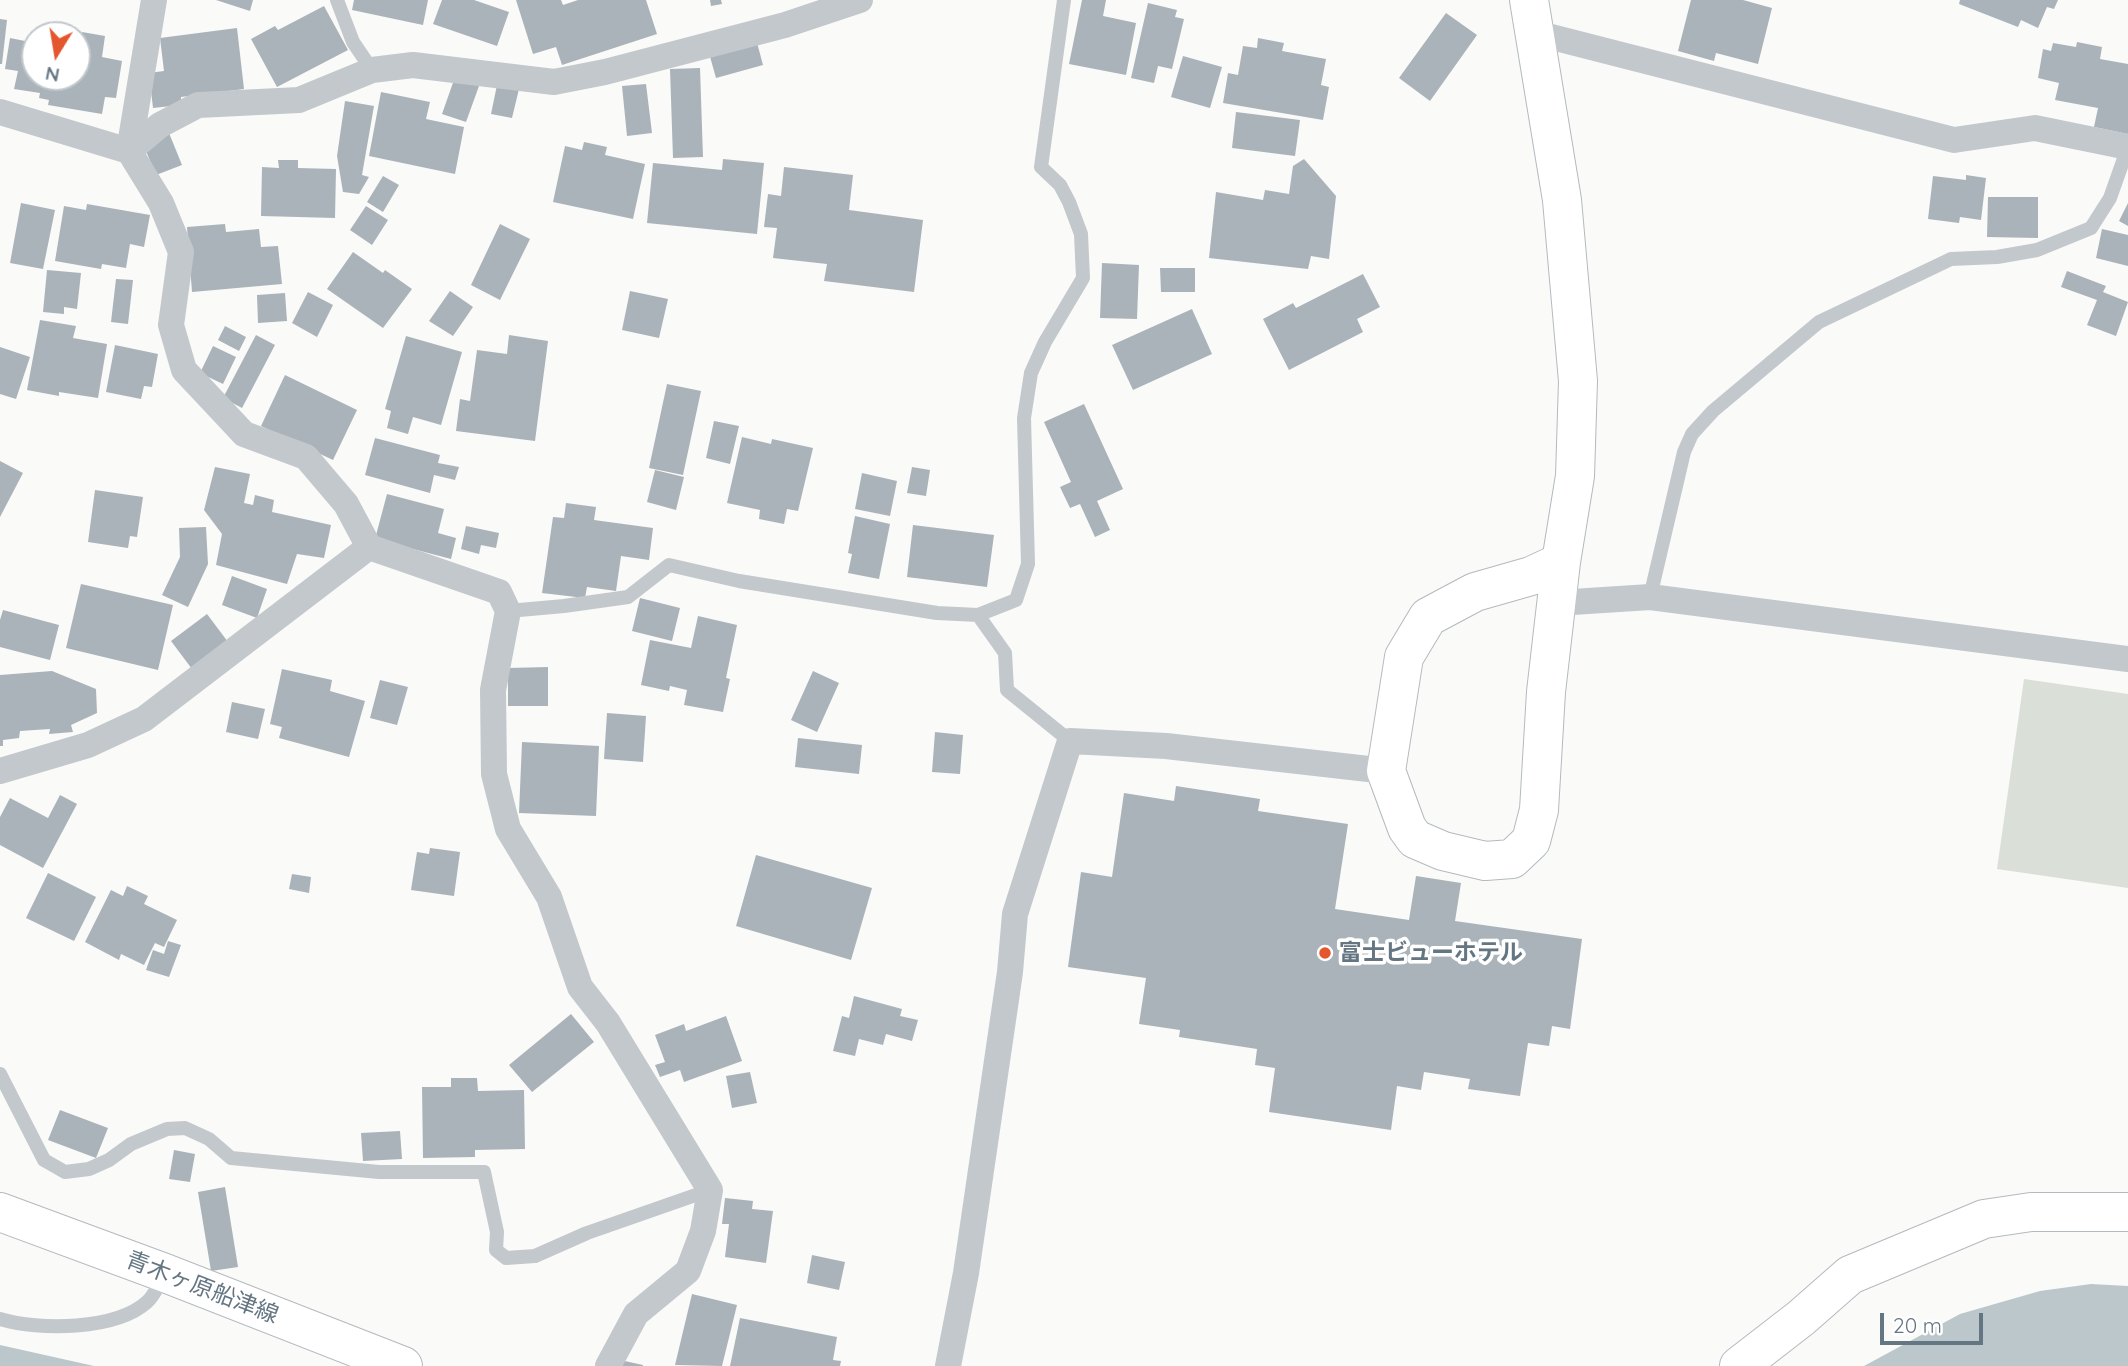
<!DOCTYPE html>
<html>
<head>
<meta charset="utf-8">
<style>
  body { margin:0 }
  #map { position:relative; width:2128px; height:1366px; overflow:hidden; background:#fafaf8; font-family:Quicksand,sans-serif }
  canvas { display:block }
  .north { position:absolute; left:21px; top:21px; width:70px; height:70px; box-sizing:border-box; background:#fff; border:2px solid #c1c8cd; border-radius:50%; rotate:191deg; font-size:19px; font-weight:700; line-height:28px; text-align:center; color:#657683 }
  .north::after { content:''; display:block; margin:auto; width:24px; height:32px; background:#e4572e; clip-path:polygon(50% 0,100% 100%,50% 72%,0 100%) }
  .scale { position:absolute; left:1880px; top:1313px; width:103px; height:32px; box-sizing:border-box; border:4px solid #657683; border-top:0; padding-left:9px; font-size:21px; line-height:24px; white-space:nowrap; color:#657683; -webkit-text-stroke:5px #fff; paint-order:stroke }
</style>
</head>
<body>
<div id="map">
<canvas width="2128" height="1366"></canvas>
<div class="north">N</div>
<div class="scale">20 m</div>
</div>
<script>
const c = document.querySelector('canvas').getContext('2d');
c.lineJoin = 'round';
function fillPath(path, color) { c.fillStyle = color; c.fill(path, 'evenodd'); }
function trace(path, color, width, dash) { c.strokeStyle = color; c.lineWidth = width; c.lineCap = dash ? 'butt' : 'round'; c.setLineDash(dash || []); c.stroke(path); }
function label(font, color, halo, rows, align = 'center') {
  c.font = font + ' Quicksand,"Noto Sans JP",sans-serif'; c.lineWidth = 7; c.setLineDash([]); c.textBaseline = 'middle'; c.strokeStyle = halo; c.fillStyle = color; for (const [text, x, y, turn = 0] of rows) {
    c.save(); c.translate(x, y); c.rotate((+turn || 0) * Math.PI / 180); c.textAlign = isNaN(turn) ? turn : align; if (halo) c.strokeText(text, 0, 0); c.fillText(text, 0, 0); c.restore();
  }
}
const green = new Path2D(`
  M2024,679L2128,694V888L1997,869Z`);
const water = new Path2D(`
  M2091,1284L2128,1286V1366H1864L1960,1314L2040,1291Z
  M0,1345L94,1366H0Z`);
const building = new Path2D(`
  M216,0H253L250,11Z
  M354,0H428L423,25L352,10Z
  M442,0H474L509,12L497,46L433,24Z
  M516,0H561L563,5L578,0H646L657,34L562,65L556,47L533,54Z
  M710,0H721L722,4L711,6Z
  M1082,0H1106L1103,16L1136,23L1126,75L1069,64Z
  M1691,0H1743L1772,8L1758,64L1716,53L1714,61L1678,51Z
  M1960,0H2058L2054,9L2047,7L2038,28L2021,20L2018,27L1959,4Z
  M1148,3L1177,10L1175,17L1184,19L1172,69L1158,66L1154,83L1131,78Z
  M324,6L348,50L277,87L251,39L275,26L278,30Z
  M1446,13L1477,35L1430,101L1399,78Z
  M0,19L7,20L2,64H0Z
  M237,28L244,89L181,97V105L153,108L149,73L164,71L160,38Z
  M82,32L105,36L102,57L122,61L116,98L105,97L102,114L48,105L49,100L39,98L40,93L14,89L18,71L5,69L10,38L35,43V77H77V50Z
  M1258,38L1284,43L1282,51L1326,59L1321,85L1329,87L1323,120L1223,103L1228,73L1238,75L1243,46L1257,48Z
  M756,39L763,65L716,78L709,53Z
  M2077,42L2102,47L2100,59L2128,64V134L2094,127L2098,108L2055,100L2059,83L2038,78L2043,49L2051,51L2053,43L2076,47Z
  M1183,56L1222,67L1210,108L1171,97Z
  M700,68L703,157L673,158L670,69Z
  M455,77L479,86L466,122L442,114Z
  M646,84L652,133L627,136L622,86Z
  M497,85L519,89L512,118L491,114Z
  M381,92L430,102L426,119L464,127L455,174L369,156Z
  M345,101L374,106L362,175L369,177L359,194L343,192L337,156Z
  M1236,112L1300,120L1295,156L1232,148Z
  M169,133L182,165L156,175L143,144Z
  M584,142L607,147L605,155L645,164L633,219L553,202L565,146L582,150Z
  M723,159L764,163L757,234L647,223L653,163L722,170Z
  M1304,159L1336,196L1329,259L1311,256L1308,269L1209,258L1216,192L1263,200L1265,190L1289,194L1293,166Z
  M278,160H298V168L336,169L335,218L261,216L262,167L279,168Z
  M784,167L853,175L849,210L923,220L914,292L824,281L827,264L773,258L777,228L764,227L768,194L781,196Z
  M1966,175L1986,178L1981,220L1960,217L1959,223L1928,219L1933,176L1966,180Z
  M383,176L399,185L383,212L367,202Z
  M1988,197H2038V238L1987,237Z
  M21,203L55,210L43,269L10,263Z
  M2128,203V226L2119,221Z
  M87,204L150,215L144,247L130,244L126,268L102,264L101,269L55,261L64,206L86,210Z
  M366,206L388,220L372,245L350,230Z
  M225,224L226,232L259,229L261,247L278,246L282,284L192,292L187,227Z
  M500,224L530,239L500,300L471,285Z
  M2102,229L2128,235V266L2096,258Z
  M353,252L383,273L385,270L412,289L383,328L327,289Z
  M1102,263L1139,265L1137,319L1100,318Z
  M1160,268H1195V292H1161Z
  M47,270L81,273L77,309L64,307V314L43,312Z
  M2067,271L2106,286L2103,292L2128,302L2116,336L2087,325L2097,300L2061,287Z
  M1363,274L1380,307L1357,319L1363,332L1289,370L1263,319L1293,303L1296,308Z
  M116,279L133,280L128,324L111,322Z
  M450,291L473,307L453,336L429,321Z
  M630,291L668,299L659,338L622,330Z
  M308,292L333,305L317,337L292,323Z
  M285,293L287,321L258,323L257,295Z
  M1192,309L1212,354L1133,390L1112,345Z
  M40,320L76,326L73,338L107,344L98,398L59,392V396L27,390Z
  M225,326L246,337L239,351L218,340Z
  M256,335L275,345L242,408L223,398Z
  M509,335L548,341L535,441L456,431L460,399L470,401L477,350L507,354Z
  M406,336L462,352L441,425L413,417L408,434L387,428L391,411L385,409Z
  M115,345L158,354L152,387L144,386L141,399L106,392Z
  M213,346L236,357L223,384L200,373Z
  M0,347L30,357L16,399L0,394Z
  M285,375L357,410L333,460L261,426Z
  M667,384L701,391L683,475L649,468Z
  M1084,404L1123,489L1097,501L1110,530L1095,537L1080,504L1070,508L1060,487L1071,482L1044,422Z
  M714,421L739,426L730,464L706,458Z
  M742,437L771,444L772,439L813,448L798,511L787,509L784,524L759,519L760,510L727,503Z
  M375,438L440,455L438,463L459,467L455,480L434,475L430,493L365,475Z
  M0,461L23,473L0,517Z
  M215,467L250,474L244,503L253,505L255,495L274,500L272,512L331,525L324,558L297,554L287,584L216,565L222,534L204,510Z
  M912,467L930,470L926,496L907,493Z
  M655,470L684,477L676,510L647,502Z
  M862,473L897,481L890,516L855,509Z
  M95,490L143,497L137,537L130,536L128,548L88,542Z
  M387,494L444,509L438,533L456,538L451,559L375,539Z
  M566,503L596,507L594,520L653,528L649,560L621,556L616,591L587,587L585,598L542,593L553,517L564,518Z
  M855,516L890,524L879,579L848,573L852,554L848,553Z
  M913,525L994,535L987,587L907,577Z
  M466,526L499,533L496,548L481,545L479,554L461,549Z
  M206,527L208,564L188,607L162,595L180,557L179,528Z
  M232,576L267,589L257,618L222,605Z
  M81,584L173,605L158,670L66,648Z
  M640,598L680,608L672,641L632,631Z
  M3,610L59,625L50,660L0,647V620Z
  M207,614L228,642L192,669L171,641Z
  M698,616L737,625L726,678L730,679L723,712L684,705L687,690L670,686L669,691L641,685L650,640L691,648Z
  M548,667V706H508V668Z
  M282,669L332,680L330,691L365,701L349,757L279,738L282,727L270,724Z
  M52,671L96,689L97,713L71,725L73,732L49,734L50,729L20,731L19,738L3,740V746H0V675Z
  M813,671L839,683L817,732L791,720Z
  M380,680L408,687L397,725L370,718Z
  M232,702L265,709L258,739L226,732Z
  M607,713L646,716L643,762L604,759Z
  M935,732L963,735L960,774L932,772Z
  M798,738L862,745L859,774L795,767Z
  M522,742L599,746L596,816L519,813Z
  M1176,786L1260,799L1258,811L1348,824L1335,909L1409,920L1416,876L1461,883L1455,921L1582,939L1570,1029L1552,1026L1549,1046L1528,1043L1520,1096L1468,1089L1470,1079L1424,1072L1421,1090L1397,1086L1391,1130L1269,1112L1275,1068L1255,1065L1257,1049L1179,1037L1180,1030L1139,1024L1146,978L1068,967L1081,872L1112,877L1124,793L1174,801Z
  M60,795L77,804L43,868L0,845V817L10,798L48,818Z
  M430,848L460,852L454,896L411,890L417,852L429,854Z
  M756,855L872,888L851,960L736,926Z
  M48,873L96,897L74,941L26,918Z
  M292,874L311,877L309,893L289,889Z
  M127,886L148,896L144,904L177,920L164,947L155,943L144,965L121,954L119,960L85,942L111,890L123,896Z
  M168,941L181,945L169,977L146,970L153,950L164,954Z
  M854,996L902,1009L900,1016L918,1020L912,1041L886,1034L883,1045L859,1039L855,1056L833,1051L842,1016L849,1018Z
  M571,1014L594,1042L532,1092L509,1065Z
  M726,1016L742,1061L684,1082L680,1070L660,1077L655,1065L665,1062L655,1035L684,1024L686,1031Z
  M750,1072L757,1103L732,1108L726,1076Z
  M451,1078H477L478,1091L524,1090L525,1149L475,1150V1157L423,1158L422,1087H451Z
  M60,1110L108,1128L96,1158L48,1140Z
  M400,1131L402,1159L363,1161L361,1133Z
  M174,1150L195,1154L190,1182L169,1179Z
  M225,1187L238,1267L211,1271L198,1192Z
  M725,1198L753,1201L752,1209L773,1211L766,1263L725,1257L729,1224H722Z
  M812,1255L845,1262L839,1290L807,1283Z
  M692,1294L737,1305L722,1366L675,1365Z
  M740,1318L837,1337L833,1360L841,1361L840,1366H730Z
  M620,1360L643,1365V1366H619Z`);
const lane = new Path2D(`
  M337,0L353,42L372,70
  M1650,597L1684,452L1692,434L1713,411L1819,322L1951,259L1997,257L2037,250L2091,228L2110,198L2128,147
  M508,611L564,606L628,597L669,565L739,581L937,613L978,615L1005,653L1007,690L1070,741
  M978,615L1016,600L1028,564L1024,418L1031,373L1045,342L1083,278L1081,234L1069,202L1060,185L1041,167L1064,0
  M0,1074L44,1160L65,1172L89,1169L109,1160L131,1144L167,1129L185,1128L209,1139L231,1158L379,1172H484L497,1232L496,1250L506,1258L535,1256L587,1233L710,1190
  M0,1319C39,1331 116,1330 147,1302C155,1295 159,1283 165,1274`);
const street = new Path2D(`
  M1536,33L1954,140L2035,128L2128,147
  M0,112L129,151L161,203L181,252L171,325L184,370L244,434L306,457L346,504L369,547L499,592L508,611L493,690L494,774L508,829L549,897L580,987L608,1023L710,1190L703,1231L688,1271L636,1314L608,1366
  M129,151L160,125L198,105L299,100L372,70L413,65L554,82L605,72L785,25L860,0
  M129,151L154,0
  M1557,603L1650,597L2128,659
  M0,771L88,745L144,719L369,547
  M948,1366L966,1273L1010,972L1015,914L1070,741L1166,746L1386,771`);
const secondary = new Path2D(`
  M1529,0L1562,200L1578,381L1575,476L1561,562L1546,692L1539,810L1531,841L1512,859L1485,861L1443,851L1415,839L1407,828L1386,771L1404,657L1428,617L1475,592L1531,576L1561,562
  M0,1212L165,1273L403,1366
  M1739,1366L1801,1318L1850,1275L1984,1219L2031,1212H2128`);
const markers = [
  [1325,953,7,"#e4572e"]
];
const poiNames = [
  ["富士ビューホテル",1339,953]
];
const streetNames = [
  ["青木ヶ原船津線",202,1288,21]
];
fillPath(green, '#dadfd7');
fillPath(water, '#bbc7cb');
fillPath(building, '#aab3b9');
trace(secondary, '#b3babf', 40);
trace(lane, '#c3c8cc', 14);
trace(street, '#c3c8cc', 26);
trace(secondary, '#fff', 38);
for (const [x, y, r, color] of markers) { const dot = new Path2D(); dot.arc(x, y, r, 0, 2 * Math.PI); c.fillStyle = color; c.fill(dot); trace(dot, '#fff', 2.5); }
label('bold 23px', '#657683', '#fff', poiNames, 'left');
label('23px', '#657683', '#fff', streetNames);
</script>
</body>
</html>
